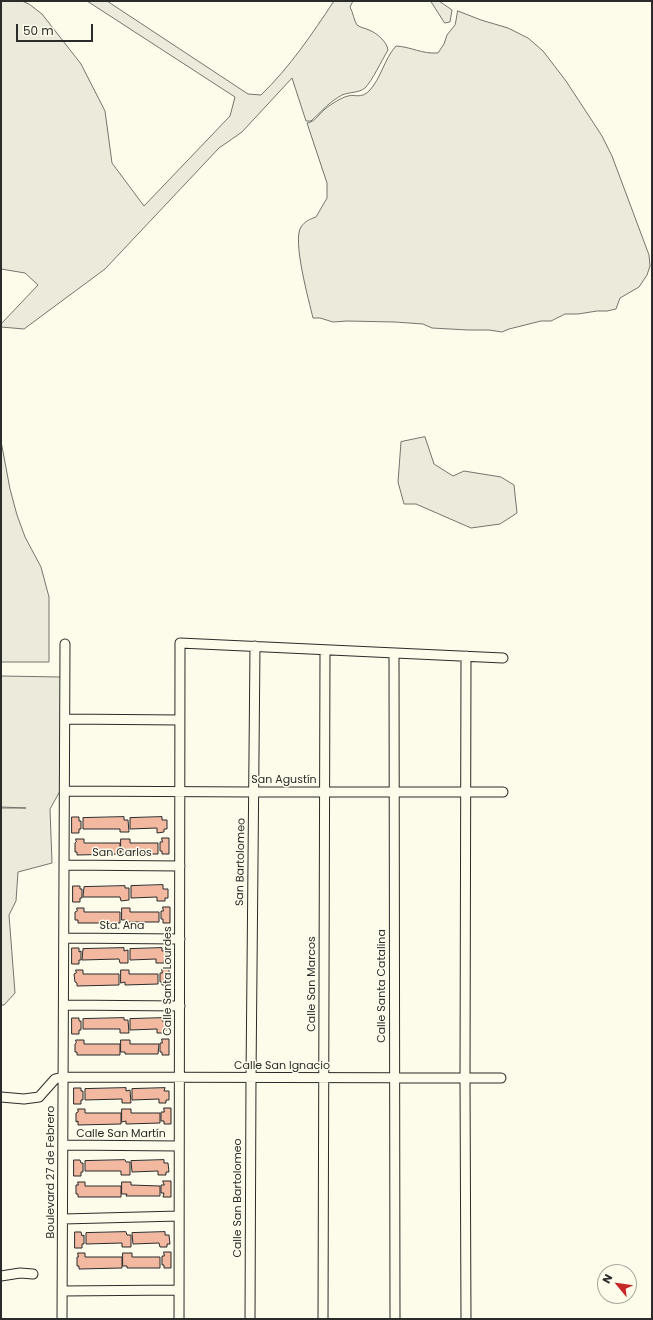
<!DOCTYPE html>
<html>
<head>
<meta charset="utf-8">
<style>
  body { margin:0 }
  #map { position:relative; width:653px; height:1320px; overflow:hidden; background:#fdfbea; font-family:Poppins,sans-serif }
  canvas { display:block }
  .frame { position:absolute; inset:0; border:2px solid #2b2b2b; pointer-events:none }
  .north { position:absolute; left:597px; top:1264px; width:40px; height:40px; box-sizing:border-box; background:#fdfbea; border:1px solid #a9a89e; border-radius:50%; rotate:299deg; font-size:11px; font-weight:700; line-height:16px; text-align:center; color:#2b2b2b }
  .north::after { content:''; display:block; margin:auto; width:14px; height:18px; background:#c62828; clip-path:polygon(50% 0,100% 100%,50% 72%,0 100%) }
  .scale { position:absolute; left:16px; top:24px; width:77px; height:18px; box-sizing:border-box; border:2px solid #2b2b2b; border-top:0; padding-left:5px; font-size:12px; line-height:14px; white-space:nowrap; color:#2b2b2b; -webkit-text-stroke:3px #fdfbea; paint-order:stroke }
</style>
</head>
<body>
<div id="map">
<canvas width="653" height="1320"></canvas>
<div class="frame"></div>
<div class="north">N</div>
<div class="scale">50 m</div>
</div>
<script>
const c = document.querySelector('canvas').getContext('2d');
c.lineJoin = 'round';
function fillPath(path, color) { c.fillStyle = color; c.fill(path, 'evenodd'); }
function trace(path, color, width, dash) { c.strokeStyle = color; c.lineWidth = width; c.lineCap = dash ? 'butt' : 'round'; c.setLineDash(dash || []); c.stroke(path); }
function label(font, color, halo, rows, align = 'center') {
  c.font = font + ' Poppins,sans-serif'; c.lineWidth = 3; c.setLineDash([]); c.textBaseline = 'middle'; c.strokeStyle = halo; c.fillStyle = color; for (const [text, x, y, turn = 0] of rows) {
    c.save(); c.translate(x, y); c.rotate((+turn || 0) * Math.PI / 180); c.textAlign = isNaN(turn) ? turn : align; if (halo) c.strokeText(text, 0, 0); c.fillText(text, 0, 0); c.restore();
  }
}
const green = new Path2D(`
  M1,1H22L29,4L42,14L81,64L105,111L112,163L144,206L230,116L235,97L87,1H107L248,94L261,95C290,67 312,34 334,1H353L350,7C353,12 354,21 357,25C361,28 365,28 369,30C377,33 387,42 388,50C382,60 372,81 365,88C359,93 349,92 342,95C329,102 321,112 311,121H306L292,78L242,132L219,148L105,269L24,329L1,327V324L38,285L25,273L1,269Z
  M431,1H439L452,10L450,22L445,23Z
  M458,11L481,20L508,28L528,38L543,51L566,81L602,136L612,156L649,255L650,266L647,275L639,287L620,298L616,309L607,311H597L578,314H565L551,321H541L509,329L502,332L489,330H468L432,328L423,324L395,322L347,321L333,322L320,318H313C309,301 292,240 301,227C305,221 310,219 316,217L327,198V183L307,123C315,122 318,115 324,110C328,106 342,97 348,96C355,94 361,99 369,91C381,79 384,59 396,46C412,47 421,54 438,53L444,44L447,35L455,25Z
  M425,437L434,464L453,476L464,471L501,477L514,485L517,513L500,524L471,528L416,504H404L398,482L401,442Z
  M1,441L10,489L17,515L25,537L41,567L49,597V662H1Z
  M1,676L61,677L60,791L50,809L52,863L18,872L16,901L9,915L15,993L4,1005H1V808H26L1,807Z`);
const building = new Path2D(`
  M72,817H79V821H81V829H79V833H72Z
  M124,817V820H128L129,832H120V829H83V818Z
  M162,817V820H167V829H164V832L157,833V828L130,829V818Z
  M162,838H169V854H162V851H160V842H162Z
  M76,839H84V843H120V854L77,855V852H75V843L76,842Z
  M121,839H130V843H158V854H125V851L121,852Z
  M163,885V889H168V898H165V901H157V897L131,898V886Z
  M73,886H80V889H82V898H80V902H73Z
  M125,886V888H129V900L121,901L120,897H83L84,887Z
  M163,907H170V923H163V919H161V911H163Z
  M77,908H84V912H120V923H78V920H75V912L77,911Z
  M122,908H130V912H159V922H126V920H122Z
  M72,948H79V952L81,951V960H79V964H72Z
  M124,948V951L128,950V963H120L119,959L82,960L83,949Z
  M162,948V951H167V960H164V963H156V959L130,960V949Z
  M162,969H169V985H162V982H160V973H162Z
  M76,970H83V974H119V985L77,986V983L75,982L74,974L76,973Z
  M121,970H129V974H158V984L125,985V982L121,983Z
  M72,1018H79V1021H81V1030H79V1034H72Z
  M124,1018V1020H128L129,1033H120V1029H83V1019Z
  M163,1018L162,1021H167V1030H164V1033H157V1029L130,1030V1019Z
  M162,1039H169V1055H162V1052H160V1043H162Z
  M76,1040H84V1044H120V1055H77V1052H75V1044L76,1043Z
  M121,1040H130V1044H159L158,1054H125V1052H121Z
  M74,1088H81V1091H83V1100H81V1104H74Z
  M126,1088V1091L130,1090L131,1103H122V1099L85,1100V1089Z
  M165,1088L164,1091H169V1100H166V1103H159V1099L132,1100V1089Z
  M164,1108H171V1124H164V1121H161V1112H164Z
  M78,1109H85V1113H121V1124L78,1125V1121L76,1122V1113L78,1112Z
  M122,1109H131V1113H160V1123L126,1124V1121L122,1122Z
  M74,1160H80L81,1163H83V1172H81V1176H74Z
  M125,1160L126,1162H130V1175H121V1171H85V1161Z
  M164,1160V1163H168L169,1172H166V1175H158V1171L132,1172L131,1161Z
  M163,1181H171V1197H163L164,1193H161V1185H164Z
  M78,1182H85V1186H121V1197H78V1194H76V1185H78Z
  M122,1182H131V1185L160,1186V1196H126L127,1194H122Z
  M75,1232H81L82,1236L84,1235V1244H82V1248H75Z
  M126,1232L127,1235H131V1247H122V1243L86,1244V1233Z
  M165,1232V1235H169L170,1244H167V1247H160L159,1243L133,1244L132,1233Z
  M164,1252H171V1268H164V1265H162V1256H164Z
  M78,1253H85V1257H122V1268L79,1269V1266H77V1257H78Z
  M123,1253H132V1257H160V1268H127V1266H123Z`);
const minor = new Path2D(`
  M394,653L395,1319
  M466,656L465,1078L466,1319
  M65,719L180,720
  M65,791L253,792H503
  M64,865L180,866
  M64,938L180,939
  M64,1005L180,1006
  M1,1097L24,1099L39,1097L55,1079L63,1077L501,1078
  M63,1145L179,1146
  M63,1219L179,1216
  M1,1276L20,1273L33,1274
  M62,1291L179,1290
  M62,1319L65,644
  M179,1319L180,643L503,658
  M250,1319L251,1077L255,646
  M323,1319L325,650`);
const streetNames = [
  ["San Agustín",284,780],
  ["San Carlos",122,853],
  ["San Bartolomeo",241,862,-89],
  ["Sta. Ana",122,926],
  ["Calle Santa Lourdes",168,981,-90],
  ["Calle San Marcos",312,984,-90],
  ["Calle Santa Catalina",382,986,-90],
  ["Calle San Ignacio",282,1066],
  ["Calle San Martín",121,1134],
  ["Boulevard 27 de Febrero",51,1172,-90],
  ["Calle San Bartolomeo",238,1198,-90]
];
fillPath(green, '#ecebdb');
trace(green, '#74746e', 1);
fillPath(building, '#f2b8a0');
trace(building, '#2b2b2b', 1);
trace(minor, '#2b2b2b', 11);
trace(minor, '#fdfbea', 9);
label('11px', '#2b2b2b', '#fdfbea', streetNames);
</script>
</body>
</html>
